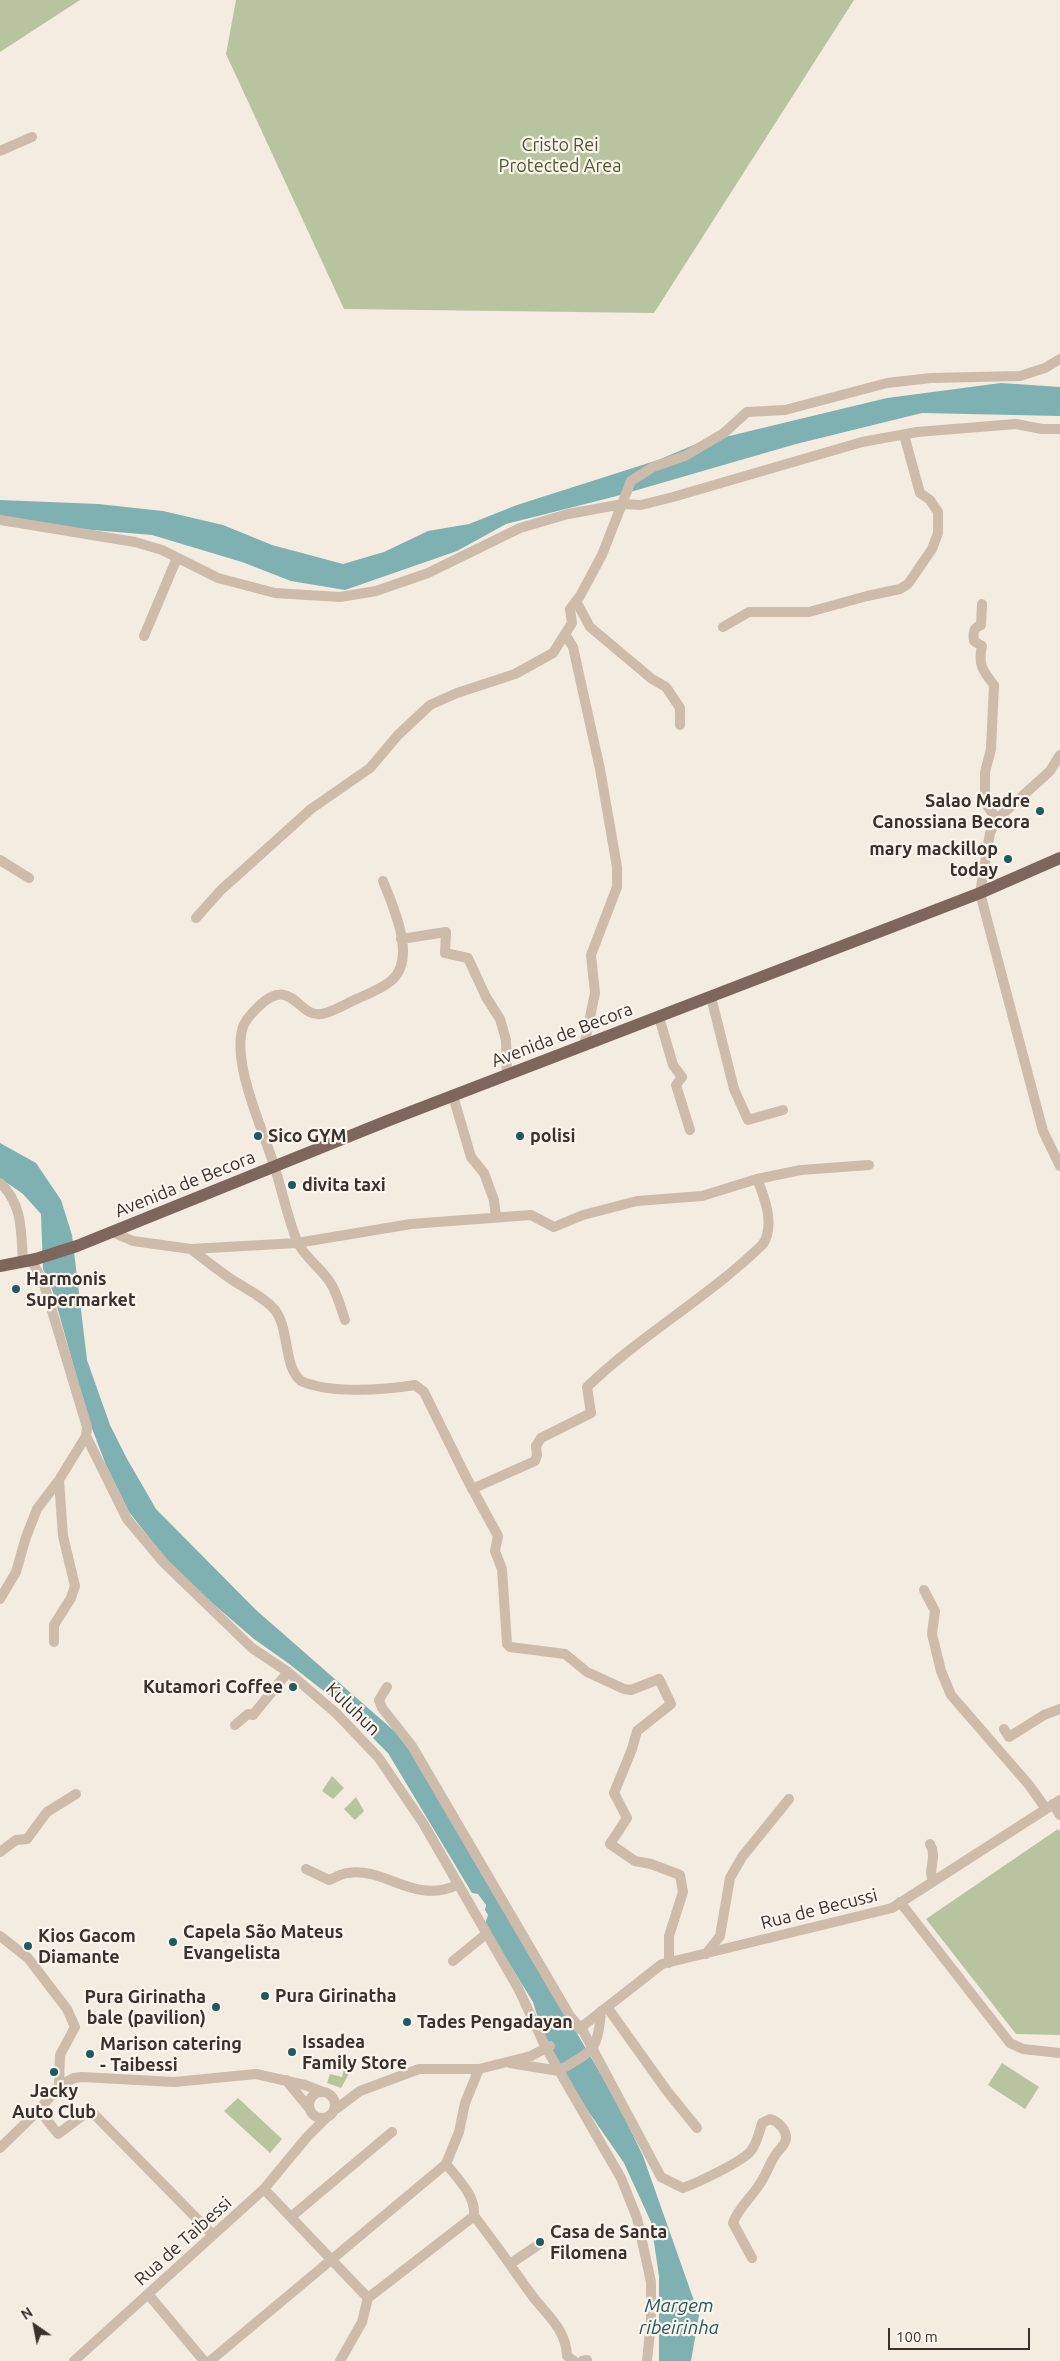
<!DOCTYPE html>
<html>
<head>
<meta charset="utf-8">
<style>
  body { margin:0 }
  #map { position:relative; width:1060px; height:2361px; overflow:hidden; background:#f4ebe1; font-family:Ubuntu,sans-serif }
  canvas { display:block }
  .north { position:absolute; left:10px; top:2301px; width:50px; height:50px; -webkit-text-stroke:4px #fbf5ee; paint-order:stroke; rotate:327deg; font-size:14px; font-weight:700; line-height:20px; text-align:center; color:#3b302b }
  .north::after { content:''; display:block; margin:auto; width:18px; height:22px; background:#3b302b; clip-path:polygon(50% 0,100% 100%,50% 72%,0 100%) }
  .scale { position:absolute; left:888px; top:2328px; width:142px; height:22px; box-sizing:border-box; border:2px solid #3b302b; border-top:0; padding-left:6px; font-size:15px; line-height:18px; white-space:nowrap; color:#3b302b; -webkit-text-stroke:4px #fbf5ee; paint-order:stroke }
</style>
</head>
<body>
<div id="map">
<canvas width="1060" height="2361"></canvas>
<div class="north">N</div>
<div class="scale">100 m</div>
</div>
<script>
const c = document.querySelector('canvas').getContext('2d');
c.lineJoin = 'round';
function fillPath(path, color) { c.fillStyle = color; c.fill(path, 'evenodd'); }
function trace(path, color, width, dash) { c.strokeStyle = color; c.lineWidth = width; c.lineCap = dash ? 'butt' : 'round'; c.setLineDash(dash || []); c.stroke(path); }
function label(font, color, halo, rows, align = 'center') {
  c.font = font + ' Ubuntu,sans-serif'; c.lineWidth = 4.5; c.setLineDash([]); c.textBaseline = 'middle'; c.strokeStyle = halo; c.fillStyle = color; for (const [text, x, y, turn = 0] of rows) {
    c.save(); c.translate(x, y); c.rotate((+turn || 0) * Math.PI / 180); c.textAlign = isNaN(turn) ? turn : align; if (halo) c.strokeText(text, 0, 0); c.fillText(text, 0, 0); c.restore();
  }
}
const green = new Path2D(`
  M0,0H80L0,52Z
  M236,0H854L654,313L344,309L226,54Z
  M332,1776L344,1788L333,1799L322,1791Z
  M356,1797L364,1811L355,1820L344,1809Z
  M1058,1829L1060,1831V2035L1016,2034L926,1919Z
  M1002,2063L1039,2087L1025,2109L988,2085Z
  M345,2065L350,2072L341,2088L327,2083L330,2074L342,2077Z
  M238,2098L282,2139L270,2153L224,2111Z`);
const water = new Path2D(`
  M1001,383L1060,387V416L922,413L796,444L613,497L506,524L457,551L345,590L291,581L242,562L152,535L69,528L0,525V500L98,504L163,511L223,525L272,545L343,564L384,552L428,531L469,524L517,505L658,460L696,444L887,398Z
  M0,1143L36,1163L61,1200L72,1235L87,1360L110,1425L126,1457L156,1509L256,1610L400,1736L414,1755L616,2100L643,2156L699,2315L691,2361H659V2276L651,2222L624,2163L586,2108L544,2038L533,2002L485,1924L488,1915L485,1910L486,1905L478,1894L472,1893L388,1753L335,1700L288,1663L254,1639L211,1602L170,1564L129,1512L106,1465L88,1418L53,1292L43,1269L41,1214L23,1194L0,1178Z`);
const minor = new Path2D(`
  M0,151L32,137
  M0,520L135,542L162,550L218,578L275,593L340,597L376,591L428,573L520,528L568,514L623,504L641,505L673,497L862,442L917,432L1016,424L1042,429H1060
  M576,601L590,627L652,679L666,687L680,708V725
  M982,604L981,625C973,628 973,633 974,641L982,646C978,664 982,670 994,685L991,749L985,772V803L997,819
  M723,627L749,612H809L867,596L900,589L908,584L932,549L938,533V512L930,500L920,493L904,435
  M565,634L573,647L600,769L617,867V887L591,955L595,993L584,1046
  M144,636L177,558
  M1060,755L1050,771L997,819L990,833L980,893L1043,1131L1060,1166
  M0,860L29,878
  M196,918L221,890L311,809L370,768L398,735L430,705L457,693L515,674L553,653L572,623L570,609L580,596L602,555L631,481L653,467L685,456L724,433L747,412L785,410L887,383L931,378L1020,376L1045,368L1060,359
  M401,939L446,932L445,953L468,958L486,997L500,1019L506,1040L507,1075
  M711,997L734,1089L748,1120L783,1110
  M659,1017L673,1065L682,1077L676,1085L690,1130
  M453,1096L471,1157L484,1173L494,1200L496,1217
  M0,1183C23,1204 21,1232 23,1262
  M112,1232L133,1241L191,1249L297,1243L411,1224L531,1215L554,1227L583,1215L637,1201L702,1196L757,1179L801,1170L869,1165
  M191,1249C205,1260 219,1271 234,1281C248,1290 264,1297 275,1310C290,1330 283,1366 301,1381C329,1394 385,1390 415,1385L424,1392L466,1477L498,1536L495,1551L502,1569L507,1644L510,1647L565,1654L587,1672L624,1689L631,1690L659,1679L671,1704L637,1731L632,1749L614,1793L627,1818L610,1844L635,1861L651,1864L680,1875L683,1892L669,1936V1963
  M31,1260L43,1281L87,1427L86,1436L59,1480L63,1536L75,1586L71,1598L54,1625V1642
  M345,1320C341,1308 337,1293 330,1282C321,1268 303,1256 297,1241C287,1216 282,1190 274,1165C263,1130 231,1062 243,1027C246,1018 253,1012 259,1006C292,975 297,1017 321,1014C331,1013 349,1002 359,998C370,993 383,988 392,980C417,958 393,906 383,881
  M86,1436L127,1519L164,1563L252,1648L288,1672L337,1714L378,1757L423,1823L518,1988L546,2048L621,2178L637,2218L651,2282V2321L647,2361
  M472,1489L535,1461L537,1455L536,1446L541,1438L591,1413L587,1387C642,1334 709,1297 763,1244C775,1225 765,1198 757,1179
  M924,1590L935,1611L932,1634L941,1671L951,1695L1029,1785L1046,1809
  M0,1599L16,1572L26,1537L37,1509L59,1480
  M387,1687L379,1700L382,1708L412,1746L570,2016L580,2028
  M235,1725L248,1714L253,1715L288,1672
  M1004,1729L1009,1737L1044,1715L1060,1709
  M1053,1804L1060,1815
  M930,1844C938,1858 927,1869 933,1881
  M0,1852L16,1840L27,1839L47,1812L76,1794
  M306,1869L329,1880C335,1878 342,1873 348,1873C386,1867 414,1905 457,1885
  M900,1902L1010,2043L1023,2049L1060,2053
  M0,1936L28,1958L67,2009L75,2027L60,2055L59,2086
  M706,1954L720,1936L730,1878L742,1857L789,1799
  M453,1961L486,1934
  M607,2007L667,2091L697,2128
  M581,2027L661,2177L683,2188C697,2183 741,2162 750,2152C757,2144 759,2133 762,2123L770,2119C778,2121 786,2129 786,2138C786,2145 779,2149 776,2154C769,2164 766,2176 759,2185C751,2198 738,2208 733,2223L752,2258
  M579,2029L662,1964L892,1908L1060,1800
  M510,2063L559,2071C592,2050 598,2053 601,2011
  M286,2080L309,2108
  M309 2105a13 13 0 1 1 26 0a13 13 0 1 1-26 0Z
  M336,2109L360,2091L419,2069H479L531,2056L550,2046
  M39,2110L58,2134L90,2110L213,2235
  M0,2148L39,2110L59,2086L74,2078L82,2077L174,2082L256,2074L305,2085L323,2092
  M446,2164L459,2132L465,2103L479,2069
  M264,2189L368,2298L362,2322L340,2361
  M292,2216L392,2132
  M474,2216C494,2241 512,2268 531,2294C546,2315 566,2328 567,2356L574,2361
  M510,2264L541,2243
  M148,2294L204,2361
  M74,2361L264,2189L307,2137L326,2118
  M210,2361L446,2164C458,2179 476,2196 474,2216L368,2298
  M582,2361L587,2360`);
const major = new Path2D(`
  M0,1266L36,1259L77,1246L387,1121L980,893L1060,858`);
const markers = [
  [1040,811,5,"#1f5a5e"],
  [1008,859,5,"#1f5a5e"],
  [258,1136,5,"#1f5a5e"],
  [520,1136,5,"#1f5a5e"],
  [292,1185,5,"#1f5a5e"],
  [16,1289,5,"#1f5a5e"],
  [293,1687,5,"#1f5a5e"],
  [173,1942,5,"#1f5a5e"],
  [28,1946,5,"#1f5a5e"],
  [265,1996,5,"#1f5a5e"],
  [216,2007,5,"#1f5a5e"],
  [407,2022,5,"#1f5a5e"],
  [292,2052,5,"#1f5a5e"],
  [90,2054,5,"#1f5a5e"],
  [54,2072,5,"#1f5a5e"],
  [540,2242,5,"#1f5a5e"]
];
const parkNames = [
  ["Cristo Rei",560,145],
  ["Protected Area",560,166]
];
const poiNames = [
  ["Salao Madre",1030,801,"right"],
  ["Canossiana Becora",1030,822,"right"],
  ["mary mackillop",998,849,"right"],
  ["today",998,870,"right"],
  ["Sico GYM",268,1136],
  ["polisi",530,1136],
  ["divita taxi",302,1185],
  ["Harmonis",26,1279],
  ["Supermarket",26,1300],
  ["Kutamori Coffee",283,1687,"right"],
  ["Capela São Mateus",183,1932],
  ["Evangelista",183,1953],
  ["Kios Gacom",38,1936],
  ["Diamante",38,1957],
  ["Pura Girinatha",275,1996],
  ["Pura Girinatha",206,1997,"right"],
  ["bale (pavilion)",206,2018,"right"],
  ["Tades Pengadayan",417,2022],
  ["Issadea",302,2042],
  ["Family Store",302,2063],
  ["Marison catering",100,2044],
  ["- Taibessi",100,2065],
  ["Jacky",54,2091,"center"],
  ["Auto Club",54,2112,"center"],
  ["Casa de Santa",550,2232],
  ["Filomena",550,2253]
];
const streetNames = [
  ["Avenida de Becora",562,1035,-21],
  ["Avenida de Becora",185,1184,-22],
  ["Kuluhun",353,1709,44],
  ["Rua de Becussi",819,1909,-14],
  ["Rua de Taibessi",183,2241,-42]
];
const waterNames = [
  ["Margem",679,2306],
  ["ribeirinha",679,2328]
];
fillPath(green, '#b8c4a0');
fillPath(water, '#7fb0b2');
trace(minor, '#cdbbac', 10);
trace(major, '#7d675c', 12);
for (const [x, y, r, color] of markers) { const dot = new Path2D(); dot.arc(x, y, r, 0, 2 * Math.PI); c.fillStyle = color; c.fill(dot); trace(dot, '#fbf5ee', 2); }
label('18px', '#4a5a2e', '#fbf5ee', parkNames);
label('bold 18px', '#3b302b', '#fbf5ee', poiNames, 'left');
label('18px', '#3b302b', '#fbf5ee', streetNames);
label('italic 19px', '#1f5a5e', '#fbf5ee', waterNames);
</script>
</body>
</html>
